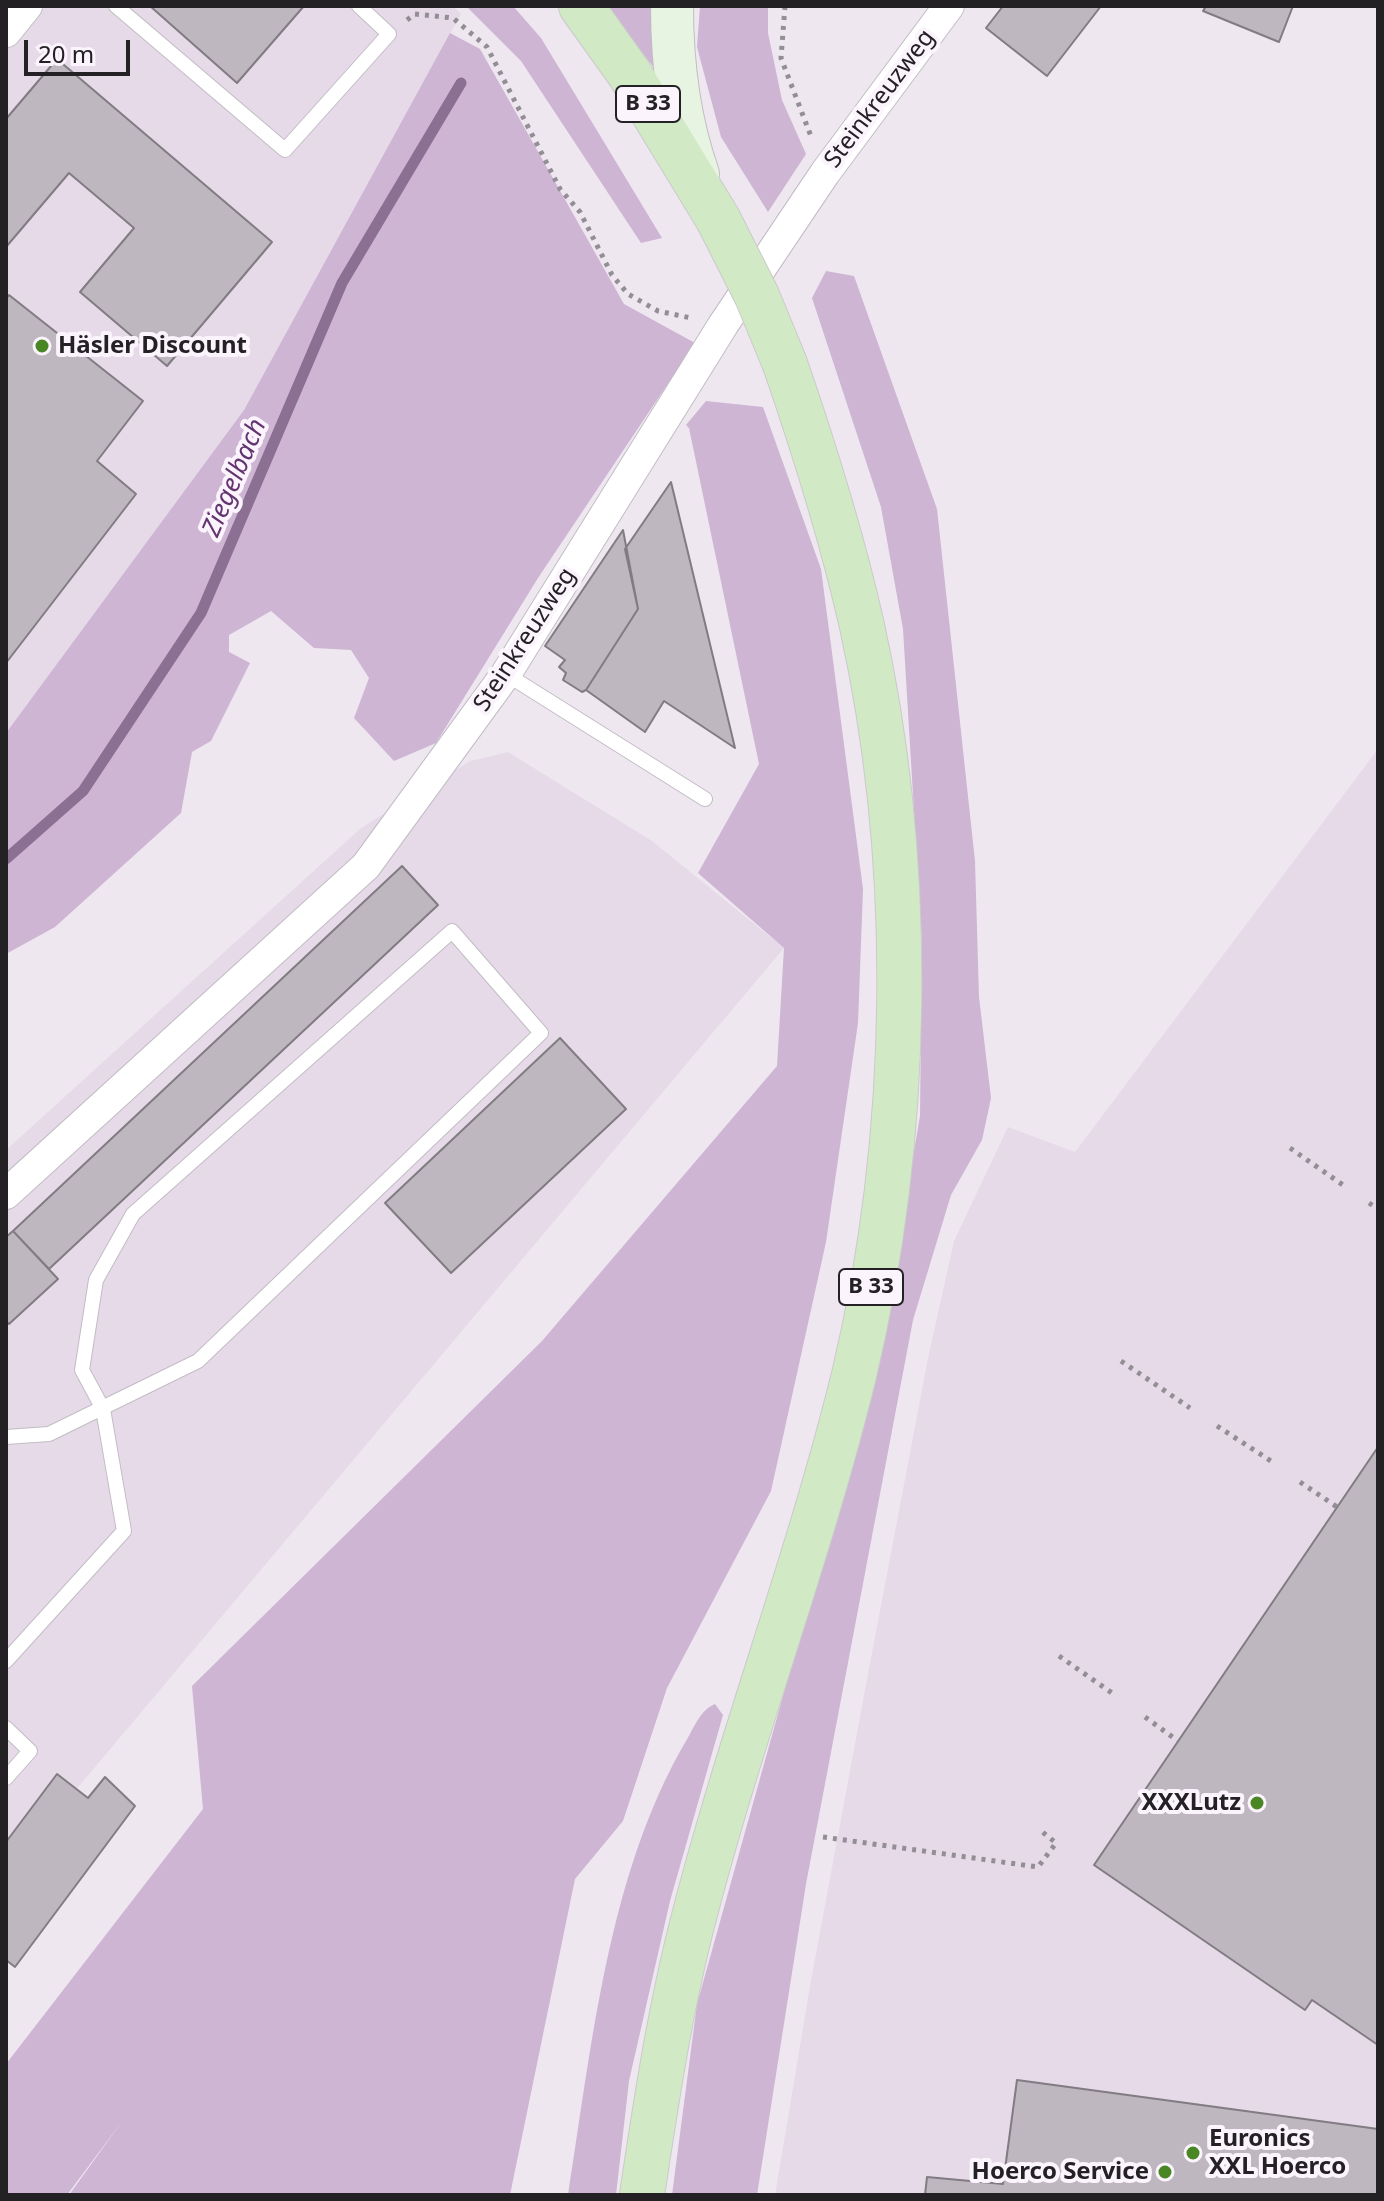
<!DOCTYPE html>
<html>
<head>
<meta charset="utf-8">
<style>
  body { margin:0 }
  #map { position:relative; width:1384px; height:2201px; overflow:hidden; background:#eee7f0; font-family:"Noto Sans",sans-serif }
  canvas { display:block }
  .frame { position:absolute; inset:0; border:8px solid #242125; pointer-events:none }
  .scale { position:absolute; left:24px; top:40px; width:106px; height:36px; box-sizing:border-box; border:4px solid #242125; border-top:0; padding-left:10px; font-size:24px; line-height:28px; white-space:nowrap; color:#242125; -webkit-text-stroke:6px #fbf4fd; paint-order:stroke }
</style>
</head>
<body>
<div id="map">
<canvas width="1384" height="2201"></canvas>
<div class="frame"></div>
<div class="scale">20 m</div>
</div>
<script>
const c = document.querySelector('canvas').getContext('2d');
c.lineJoin = 'round';
function fillPath(path, color) { c.fillStyle = color; c.fill(path, 'evenodd'); }
function trace(path, color, width, dash) { c.strokeStyle = color; c.lineWidth = width; c.lineCap = dash ? 'butt' : 'round'; c.setLineDash(dash || []); c.stroke(path); }
function label(font, color, halo, rows, align = 'center') {
  c.font = font + ' "Noto Sans",sans-serif'; c.lineWidth = 8; c.setLineDash([]); c.textBaseline = 'middle'; c.strokeStyle = halo; c.fillStyle = color; for (const [text, x, y, turn = 0] of rows) {
    c.save(); c.translate(x, y); c.rotate((+turn || 0) * Math.PI / 180); c.textAlign = isNaN(turn) ? turn : align; if (halo) c.strokeText(text, 0, 0); c.fillText(text, 0, 0); c.restore();
  }
}
const built = new Path2D(`
  M6,6H453L461,14L244,410L6,733Z
  M1378,749V2195H775L810,1986L867,1679L928,1358L954,1241L1008,1127L1075,1152Z
  M508,752L652,841L784,948L6,1873V1150L361,828L470,761Z`);
const green = new Path2D(`
  M466,6H513L541,38L662,238L641,243L521,61Z
  M605,6H656L663,79Z
  M700,6H768V33L782,100L806,154L768,212L721,137L697,47Z
  M450,33L480,49L624,304L695,343L538,578L436,743L394,761L354,718L369,678L351,650L314,648L271,611L229,635V652L250,663L211,741L192,752L181,813L55,927L6,954V733L244,410Z
  M826,271L854,276L937,509L975,861L979,997L991,1098L982,1140L951,1195L913,1320L806,1884L757,2195H672L697,2004L881,1345L920,1116L922,944L903,629L881,507L812,298Z
  M706,401L763,407L821,569L863,889L858,1023L826,1242L771,1491L667,1688L623,1821L575,1879L510,2195H69L123,2120L67,2195H6V2064L203,1809L192,1686L542,1341L777,1066L784,948L698,873L759,764L689,428L686,425Z
  M715,1704L723,1715L670,1901L629,2081L616,2195H568C592,2045 608,1874 686,1741C694,1728 700,1710 715,1704Z`);
const stream = new Path2D(`
  M6,859L83,791L201,613L342,283L461,83`);
const building = new Path2D(`
  M150,6H304L237,83Z
  M1003,6H1101L1047,76L986,28Z
  M1206,6H1293L1279,42L1203,11Z
  M57,59L272,242L167,366L80,292L134,228L69,173L6,247V119Z
  M9,295L143,401L97,461L136,494L6,663V299Z
  M671,482L735,748L664,701L645,732L586,690L638,609L625,549Z
  M623,530L638,609L586,690L582,692L563,680L566,673L559,667L565,660L545,646Z
  M402,866L438,905L49,1269L13,1231Z
  M560,1038L626,1109L451,1273L385,1203Z
  M13,1231L58,1279L9,1324L6,1321V1237Z
  M1378,1447V2045L1312,2000L1305,2010L1094,1865Z
  M57,1774L88,1798L105,1777L135,1806L15,1967L6,1960V1842Z
  M1017,2080L1378,2129V2195H925L927,2177L1003,2184Z`);
const path = new Path2D(`
  M785,6L781,58L812,139
  M407,20L415,14L453,18L487,47L560,189L580,212L612,275L628,294L658,311L691,318
  M1290,1148L1343,1185
  M1369,1203L1378,1209
  M1121,1361L1190,1408
  M1217,1426L1271,1461
  M1300,1482L1337,1507
  M1059,1656L1112,1693
  M1145,1717L1178,1741
  M823,1837L1038,1867L1056,1843L1040,1830`);
const lane = new Path2D(`
  M116,6L285,150L389,34L359,6
  M506,674L705,799
  M6,1437L49,1434L198,1361L541,1033L452,931L133,1214L96,1280L82,1370L103,1409L124,1531L6,1661
  M6,1728L30,1751L6,1778`);
const street = new Path2D(`
  M6,32L27,6
  M6,1194L366,866L506,674L723,325L825,173L949,6`);
const secondary = new Path2D(`
  M672,6C672,63 679,120 698,174`);
const primary = new Path2D(`
  M581,6L629,73L718,219
  M642,2195C656,2102 670,2009 694,1917C741,1735 809,1558 854,1375C911,1136 915,866 862,626C842,537 815,451 785,364`);
const primaryBridge = new Path2D(`
  M718,219L757,296L785,364`);
const markers = [
  [42,346,8,"#498624"],
  [1257,1803,8,"#498624"],
  [1193,2153,8,"#498624"],
  [1165,2172,8,"#498624"]
];
const shields = [
  [648,104,64],
  [871,1287,64]
];
const shieldNames = [
  ["B 33",648,104],
  ["B 33",871,1287]
];
const streetNames = [
  ["Steinkreuzweg",880,99,-53],
  ["Steinkreuzweg",525,640,-57]
];
const poiNames = [
  ["Häsler Discount",58,346],
  ["XXXLutz",1241,1803,"right"],
  ["Euronics",1209,2139],
  ["XXL Hoerco",1209,2167],
  ["Hoerco Service",1149,2172,"right"]
];
const waterNames = [
  ["Ziegelbach",235,478,-67]
];
fillPath(built, '#e6dae9');
fillPath(green, '#cdb5d3');
trace(stream, '#8c7094', 11);
fillPath(building, '#beb7c0');
trace(building, '#817b82', 2);
trace(lane, '#c2bcc4', 16);
trace(street, '#c2bcc4', 32);
trace(secondary, '#c2bcc4', 44);
trace(primary, '#cacacb', 46);
trace(path, '#938e95', 5, [4, 6]);
trace(lane, '#fff', 14);
trace(street, '#fff', 30);
trace(secondary, '#e8f4e2', 42);
trace(primary, '#d1eac5', 44);
trace(primaryBridge, '#cacacb', 46, []);
trace(primaryBridge, '#d1eac5', 44);
for (const [x, y, r, color] of markers) { const dot = new Path2D(); dot.arc(x, y, r, 0, 2 * Math.PI); c.fillStyle = color; c.fill(dot); trace(dot, '#fbf4fd', 3); }
for (const [x, y, w] of shields) { const box = new Path2D(); box.roundRect(x - w / 2, y - 18, w, 36, 6); c.fillStyle = '#fbf4fd'; c.fill(box); trace(box, '#242125', 2); }
label('bold 22px', '#242125', null, shieldNames);
label('24px', '#242125', '#fbf4fd', streetNames);
label('bold 24px', '#242125', '#fbf4fd', poiNames, 'left');
label('italic 26px', '#633470', '#fbf4fd', waterNames);
</script>
</body>
</html>
